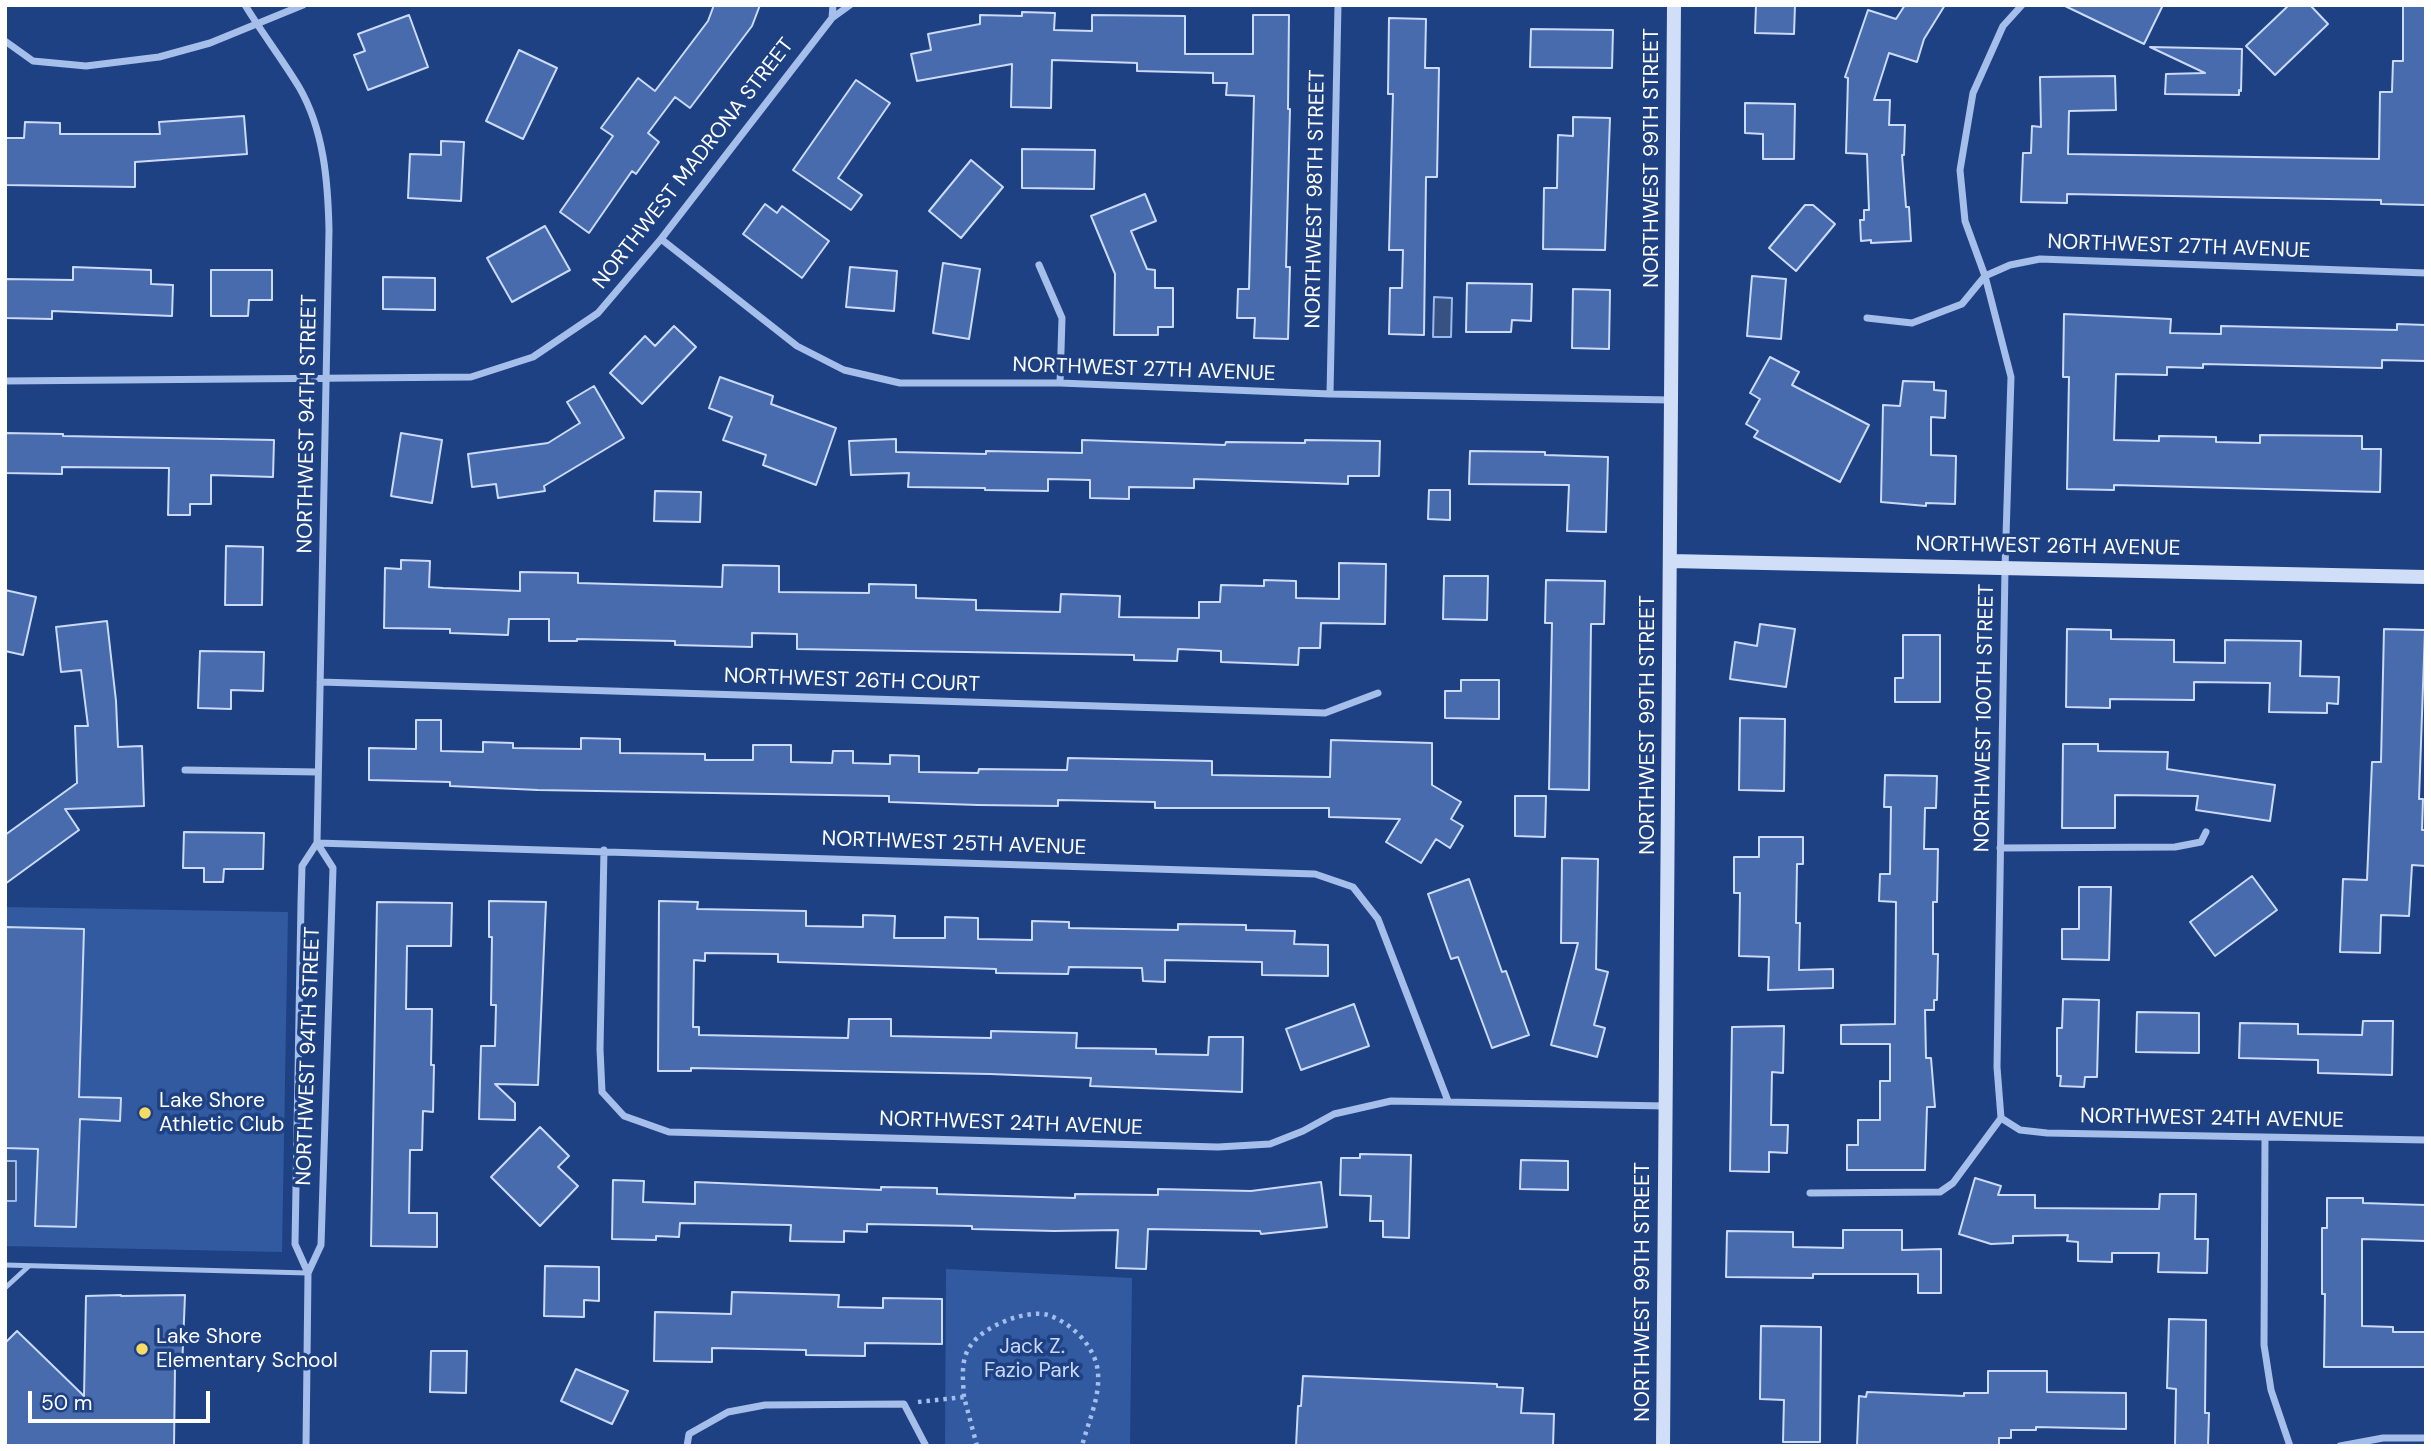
<!DOCTYPE html>
<html>
<head>
<meta charset="utf-8">
<style>
  body { margin:0 }
  #map { position:relative; width:2431px; height:1451px; overflow:hidden; background:#1e4184; font-family:"DM Sans",sans-serif }
  canvas { display:block }
  .frame { position:absolute; inset:0; border:7px solid #fff; pointer-events:none }
  .scale { position:absolute; left:28px; top:1391px; width:182px; height:32px; box-sizing:border-box; border:4px solid #fff; border-top:0; padding-left:9px; font-size:21px; line-height:24px; white-space:nowrap; color:#fff; -webkit-text-stroke:5px #1e4184; paint-order:stroke }
</style>
</head>
<body>
<div id="map">
<canvas width="2431" height="1451"></canvas>
<div class="frame"></div>
<div class="scale">50 m</div>
</div>
<script>
const c = document.querySelector('canvas').getContext('2d');
c.lineJoin = 'round';
function fillPath(path, color) { c.fillStyle = color; c.fill(path, 'evenodd'); }
function trace(path, color, width, dash) { c.strokeStyle = color; c.lineWidth = width; c.lineCap = dash ? 'butt' : 'round'; c.setLineDash(dash || []); c.stroke(path); }
function label(font, color, halo, rows, align = 'center') {
  c.font = font + ' "DM Sans",sans-serif'; c.lineWidth = 7; c.setLineDash([]); c.textBaseline = 'middle'; c.strokeStyle = halo; c.fillStyle = color; for (const [text, x, y, turn = 0] of rows) {
    c.save(); c.translate(x, y); c.rotate((+turn || 0) * Math.PI / 180); c.textAlign = isNaN(turn) ? turn : align; if (halo) c.strokeText(text, 0, 0); c.fillText(text, 0, 0); c.restore();
  }
}
const green = new Path2D(`
  M5,907L288,912L282,1252L5,1246Z
  M946,1269L1132,1278L1130,1446H945Z`);
const water = new Path2D(`
  M1434,297L1452,298L1451,337H1433Z
  M5,1161H16V1201H5Z`);
const building = new Path2D(`
  M714,5H760L752,26L690,108L675,97L648,133L659,142L636,174L632,171L589,233L560,212L613,136L601,128L638,78L655,91L708,21Z
  M1756,5H1795L1794,34L1755,33Z
  M1905,5H1945L1924,39L1917,62L1889,53L1874,100H1890L1889,125H1905L1904,155H1902L1906,207H1909L1911,241L1871,243V240L1861,241L1860,220H1864V210H1869L1867,154L1846,153L1848,78L1845,77L1868,10L1896,19Z
  M2063,5H2163L2144,44Z
  M2289,5H2310L2328,24L2275,75L2246,46Z
  M2403,5H2426V205L2381,204V200L2067,194V203L2021,202L2023,153H2031L2032,126L2041,127L2040,77L2115,76L2116,110L2069,111L2068,154L2379,159L2380,92H2392L2393,61H2403Z
  M1022,12L1055,13L1054,30L1092,31V15L1185,16V54H1253V15H1289L1288,109H1290L1286,267H1290L1288,339L1254,338L1255,318H1237L1238,289H1249L1254,96L1226,95L1227,83H1213V73L1137,71V63L1052,60L1051,108L1011,107L1012,64L917,81L911,54L931,50L928,34L980,24V15L1022,16Z
  M409,15L428,67L368,90L354,55L365,51L358,34Z
  M1389,18L1426,19L1425,68H1439L1437,177H1426L1424,335L1389,334L1390,288H1402L1403,250H1389L1393,94H1388Z
  M1531,29L1613,30L1612,68L1530,67Z
  M2150,47L2242,49L2241,91L2239,90V95L2165,94L2166,74L2205,73Z
  M519,50L557,68L523,139L486,121Z
  M856,80L890,103L838,178L862,195L851,210L793,170Z
  M1745,103L1795,104L1794,159H1763V134L1745,133Z
  M244,116L247,154L135,162V187L5,185V138H24L25,122L60,123V134H160L159,122Z
  M1573,117L1610,118L1605,250L1543,249L1544,188H1557L1558,135L1573,136Z
  M441,141L464,142L461,201L408,198L410,154L441,155Z
  M1022,149L1095,150L1094,189L1022,188Z
  M971,160L1003,187L961,238L929,211Z
  M1145,194L1156,221L1131,231L1147,269L1155,270V288H1173V327H1158V335H1114L1115,274L1091,216Z
  M765,204L777,213L782,206L829,241L802,278L743,234Z
  M1805,205H1813L1835,224L1796,271L1769,248Z
  M545,226L570,270L512,302L487,258Z
  M943,263L980,269L969,339L933,333Z
  M73,267L151,270V284L173,285L172,316L52,311V319L5,318V279L73,280Z
  M850,267L897,271L894,311L846,307Z
  M211,270H272V300H249L248,316H211Z
  M1752,276L1786,279L1781,339L1747,336Z
  M383,277L435,278V310L383,309Z
  M1467,283L1532,284L1531,321L1512,320L1511,332H1466Z
  M1573,289L1610,290L1609,349L1572,348Z
  M2064,314L2171,319L2170,333L2221,334V326L2397,330V324L2426,325V361L2382,360V368L2203,364V368L2167,367V375L2116,374L2114,440L2159,441V436L2216,437V442L2260,443V435L2362,436V449H2381L2380,492L2114,485V490L2067,489L2069,377H2063Z
  M674,326L696,347L642,404L610,373L645,336L655,346Z
  M1770,357L1799,372L1792,385L1869,425L1840,482L1754,437L1758,431L1746,424L1760,399L1750,393Z
  M720,377L773,396L771,404L836,428L816,485L763,465L766,455L723,440L732,417L709,408Z
  M1903,381L1934,382V390L1946,391L1945,418L1931,417V455L1956,456L1955,504L1926,503V506L1881,502L1883,405L1900,406Z
  M594,386L624,438L544,486L545,491L498,498L496,484L472,487L468,454L548,443L580,423L567,402Z
  M5,433L63,434V436L274,440L273,477L211,475V504H190V515H168L169,468L62,467V474L5,473Z
  M401,433L442,440L432,503L391,496Z
  M896,439V452L986,454V451L1082,453V440L1225,445L1226,442L1305,443V440L1380,441L1379,476H1348V484L1194,479V488L1129,487V499L1090,498V480L1048,479V491L985,490V488L908,487L909,473L851,475L849,441Z
  M1470,451L1545,452V455L1608,457L1606,532L1567,531L1569,485L1469,484Z
  M1429,490H1450V520L1428,519Z
  M655,491L701,492L700,522L654,521Z
  M226,546L263,547L262,605H225Z
  M401,560L430,561L429,587L443,588L520,591V572L578,573V583L722,587L723,565L779,566V592L869,593V584L916,585V598L976,600V610L1060,612L1061,594L1120,596L1119,617L1199,618V602H1220L1221,585L1264,586V580L1296,581V598L1339,599V563L1386,564L1385,624L1321,623L1320,648H1299L1298,665L1221,662V651L1178,649L1177,661L1134,660V655L797,649V634L752,633V647L675,645V641L577,639V641H549V619H509L508,635L450,633V629L384,628L385,568L401,569Z
  M1444,576H1488L1487,620L1443,619Z
  M1546,580L1605,581L1604,624H1591L1589,790L1549,789L1552,623H1545Z
  M5,590L36,597L23,655L5,651Z
  M107,621L116,701L118,747L142,746L144,806L65,809L79,830L5,884V835L77,783L75,726H88L81,670L61,672L56,627Z
  M1760,624L1795,629L1786,687L1730,679L1735,642L1757,646Z
  M2067,629L2111,630V639L2174,640V662L2225,663V640L2301,641L2300,676L2339,677L2338,704L2327,703V713L2269,712L2270,683L2194,682V700L2110,699V708L2066,707Z
  M2384,629L2425,630L2419,799H2423L2422,830H2426V866L2412,865L2409,916L2381,915L2380,953L2340,952L2343,879L2367,880L2372,762H2381Z
  M1903,635H1940V702H1895V678H1903Z
  M200,651L264,652L263,691L231,690V709L198,708Z
  M1461,680H1499V719L1445,718V691H1461Z
  M1740,718L1785,719L1784,791L1739,790Z
  M416,720H441V751L483,752V742L513,743V748L581,749V738L620,739V753L705,754V760H753V745H791V762L832,763L833,751H853V763L890,764V755L919,756V772L978,773L979,769L1067,770L1068,758L1212,761V775L1330,777L1331,740L1432,743V785L1461,802L1451,819L1463,826L1450,848L1436,839L1421,863L1386,842L1400,819L1329,817V808H1155V802L1058,800V806L978,805L889,802V796L538,790L450,786V782L369,780V748L416,749Z
  M2063,744H2098V751L2168,752L2167,769L2275,785L2270,821L2196,810L2198,796L2115,795V828H2062Z
  M1885,775L1937,776L1936,808H1925L1924,849H1938L1937,902H1933V954H1938L1937,1000H1934V1010H1925L1926,1058H1931L1935,1107H1927L1925,1170H1847V1145H1858V1120H1880V1081H1890V1044H1841V1025L1895,1024L1896,902L1879,901L1880,874H1890L1891,807H1884Z
  M1515,796H1546L1545,837L1515,836Z
  M184,832L264,833L263,869H224L223,882H204V868H183Z
  M1759,837H1803V864H1797L1796,923H1800L1799,970L1833,969V988L1768,990L1769,957L1739,956L1740,893H1734V857H1759Z
  M1562,858L1598,859L1596,969L1608,972L1594,1025L1605,1028L1597,1057L1551,1045L1578,943H1561Z
  M2252,876L2277,910L2215,956L2190,922Z
  M1469,879L1502,972L1506,971L1529,1035L1492,1048L1458,957L1451,959L1428,894Z
  M2079,887H2111L2109,960L2062,959V929H2079Z
  M489,901L546,902L538,1085L495,1084L515,1103V1120L479,1119L481,1046H495L496,1005H491L492,937H489Z
  M659,901L698,902L697,909L806,911V926L863,927V915L895,916L894,938H945V917L978,918V939L1032,940V921L1069,922V928L1178,930V924L1246,925V930L1295,931L1294,944L1328,945V976L1262,975V962L1165,960V982L1143,981L1142,968L1069,967L1068,974L996,973V969L778,962V954L705,953V961L694,960L693,1027H699V1035L848,1038L849,1019H891V1036L991,1038V1031L1077,1033L1076,1048L1156,1049V1054L1208,1055L1209,1037H1243L1242,1092L1090,1086L1091,1078L990,1074L691,1068V1071H658Z
  M377,902L452,903L451,946H407L406,1009H432L431,1065H434L433,1112L423,1111L422,1150H410L409,1213H437V1247L371,1246Z
  M5,927L84,929L79,1097L121,1098L120,1121L80,1119L76,1227L35,1226L38,1149L5,1148Z
  M2063,999L2099,1000L2097,1077H2085L2084,1087L2060,1086L2061,1076H2057V1028H2062Z
  M1354,1004L1369,1046L1301,1070L1286,1029Z
  M2137,1012L2199,1013V1053L2136,1052Z
  M2363,1021H2393L2392,1075L2318,1073V1060L2239,1058L2240,1023L2298,1024V1034L2362,1035Z
  M1784,1026L1783,1073L1772,1072L1771,1125H1788L1787,1153L1769,1152V1172L1730,1171L1732,1027Z
  M540,1127L569,1156L558,1167L578,1186L540,1226L491,1177Z
  M1360,1154L1411,1155L1409,1238L1383,1237V1221H1370L1371,1196L1340,1195L1341,1158H1360Z
  M1521,1160L1568,1161V1190L1520,1189Z
  M1975,1178L2001,1186L1998,1195H2035V1208L2159,1209L2160,1194H2196L2195,1239H2208L2207,1273L2158,1272L2159,1253H2112V1262L2078,1261V1242L2067,1241L2068,1235L2013,1236V1243L1991,1244L1959,1234Z
  M613,1180L644,1181L643,1202L695,1204V1182L881,1190V1187L937,1188V1194L1075,1198V1194L1158,1195V1189L1251,1191L1321,1182L1327,1227L1261,1234L1260,1231L1148,1229L1146,1269L1116,1268L1118,1230L1054,1231L972,1229V1226L867,1224V1232L844,1231V1242L790,1241L791,1225L680,1223L679,1237L656,1236V1240L612,1239Z
  M2327,1198H2363V1203L2426,1205V1241L2362,1239V1326L2393,1327V1332H2426V1367H2324L2325,1294H2322V1228H2327Z
  M1843,1230H1902V1250L1941,1249V1293H1918V1274H1813V1278L1726,1277L1727,1231L1793,1232V1247L1843,1248Z
  M545,1266L599,1267V1301L584,1300V1317L544,1316Z
  M732,1292L839,1295L838,1307L883,1308V1298L942,1299V1344L865,1343V1356L806,1355V1350L712,1348V1362L654,1361L655,1312L731,1314Z
  M121,1295V1296L185,1295L182,1368H175L174,1446H5V1343L17,1331L84,1396L86,1296Z
  M2169,1319L2206,1320L2205,1413H2209L2208,1446H2175L2176,1389L2167,1388Z
  M1761,1326L1821,1327L1820,1442H1783L1784,1400L1760,1399Z
  M431,1351H467L466,1393L430,1392Z
  M576,1369L628,1391L612,1424L561,1401Z
  M1988,1371H2047V1392L2126,1393V1429L2036,1427V1430H2011V1438H1999V1445L1857,1446L1859,1396L1866,1397L1867,1392L1964,1396V1393H1988Z
  M1303,1376L1497,1384V1387L1523,1388L1521,1413L1554,1414L1553,1446H1296L1298,1406H1301Z`);
const path = new Path2D(`
  M964,1397C963,1380 960,1359 971,1345C984,1326 1026,1309 1048,1315C1072,1323 1096,1347 1098,1373C1100,1398 1088,1422 1082,1446
  M918,1402L964,1397L977,1446`);
const lane = new Path2D(`
  M5,1265L308,1273
  M5,1288L29,1266`);
const street = new Path2D(`
  M245,5C262,33 282,59 299,87C324,130 328,182 329,230L317,843L302,866L301,903L295,1244L308,1273L306,1446
  M832,18L850,5
  M5,41L33,61L86,66L159,57L210,43L303,5
  M661,239L797,346L844,370L900,383H1060L1330,394L1671,400
  M1039,265L1062,318L1060,383
  M1867,318L1912,323L1962,304L1985,276L2010,265L2040,259L2426,273
  M5,381L471,377L533,357L598,313L661,239L832,18L833,5
  M1330,394L1338,5
  M320,682L1325,713L1378,693
  M185,770L318,772
  M317,843L1315,874L1353,887L1378,919L1448,1101
  M2000,848L2175,847L2201,842L2206,832
  M604,850L600,1049L602,1092L624,1116L669,1132L1218,1147L1270,1144L1303,1131L1334,1114L1391,1101L1666,1106
  M2001,1118L1997,1067L2005,568L2011,377L1985,276L1965,221L1960,170L1973,93L2003,26L2022,5
  M2001,1118L2020,1130L2047,1133L2426,1140
  M2265,1138L2264,1345L2271,1390L2290,1446
  M1810,1193L1940,1192L1953,1183L2001,1118
  M308,1273L321,1245L333,868L317,843
  M687,1446L689,1434L728,1412L765,1405L904,1404L926,1446
  M2340,1446L2383,1438H2426`);
const secondary = new Path2D(`
  M1670,561L2426,577
  M1663,1446L1674,5`);
const markers = [
  [145,1113,7,"#f8db65"],
  [142,1349,7,"#f8db65"]
];
const streetNames = [
  ["NORTHWEST 99TH STREET",1652,158,-90],
  ["NORTHWEST MADRONA STREET",694,164,-52],
  ["NORTHWEST 98TH STREET",1316,199,-89],
  ["NORTHWEST 27TH AVENUE",2179,247,2],
  ["NORTHWEST 27TH AVENUE",1144,370,2],
  ["NORTHWEST 94TH STREET",308,424,-89],
  ["NORTHWEST 26TH AVENUE",2048,547,1],
  ["NORTHWEST 26TH COURT",852,681,2],
  ["NORTHWEST 100TH STREET",1985,718,-89],
  ["NORTHWEST 99TH STREET",1648,725,-90],
  ["NORTHWEST 25TH AVENUE",954,844,2],
  ["NORTHWEST 94TH STREET",309,1056,-88],
  ["NORTHWEST 24TH AVENUE",2212,1119,1],
  ["NORTHWEST 24TH AVENUE",1011,1124,2],
  ["NORTHWEST 99TH STREET",1643,1292,-90]
];
const poiNames = [
  ["Lake Shore",159,1101],
  ["Athletic Club",159,1125],
  ["Lake Shore",156,1337],
  ["Elementary School",156,1361]
];
const parkNames = [
  ["Jack Z.",1032,1347],
  ["Fazio Park",1032,1371]
];
fillPath(green, '#325aa1');
fillPath(water, '#375182');
trace(water, '#99b8eb', 2);
fillPath(building, '#476bac');
trace(building, '#cadaf7', 2);
trace(path, '#a5beea', 4.5, [3.5, 5]);
trace(lane, '#a5beea', 5);
trace(street, '#a5beea', 7);
trace(secondary, '#d1def7', 14);
for (const [x, y, r, color] of markers) { const dot = new Path2D(); dot.arc(x, y, r, 0, 2 * Math.PI); c.fillStyle = color; c.fill(dot); trace(dot, '#1e4184', 2.5); }
label('21px', '#fff', '#1e4184', streetNames);
label('21px', '#fff', '#1e4184', poiNames, 'left');
label('21px', '#cadaf7', '#1e4184', parkNames);
</script>
</body>
</html>
